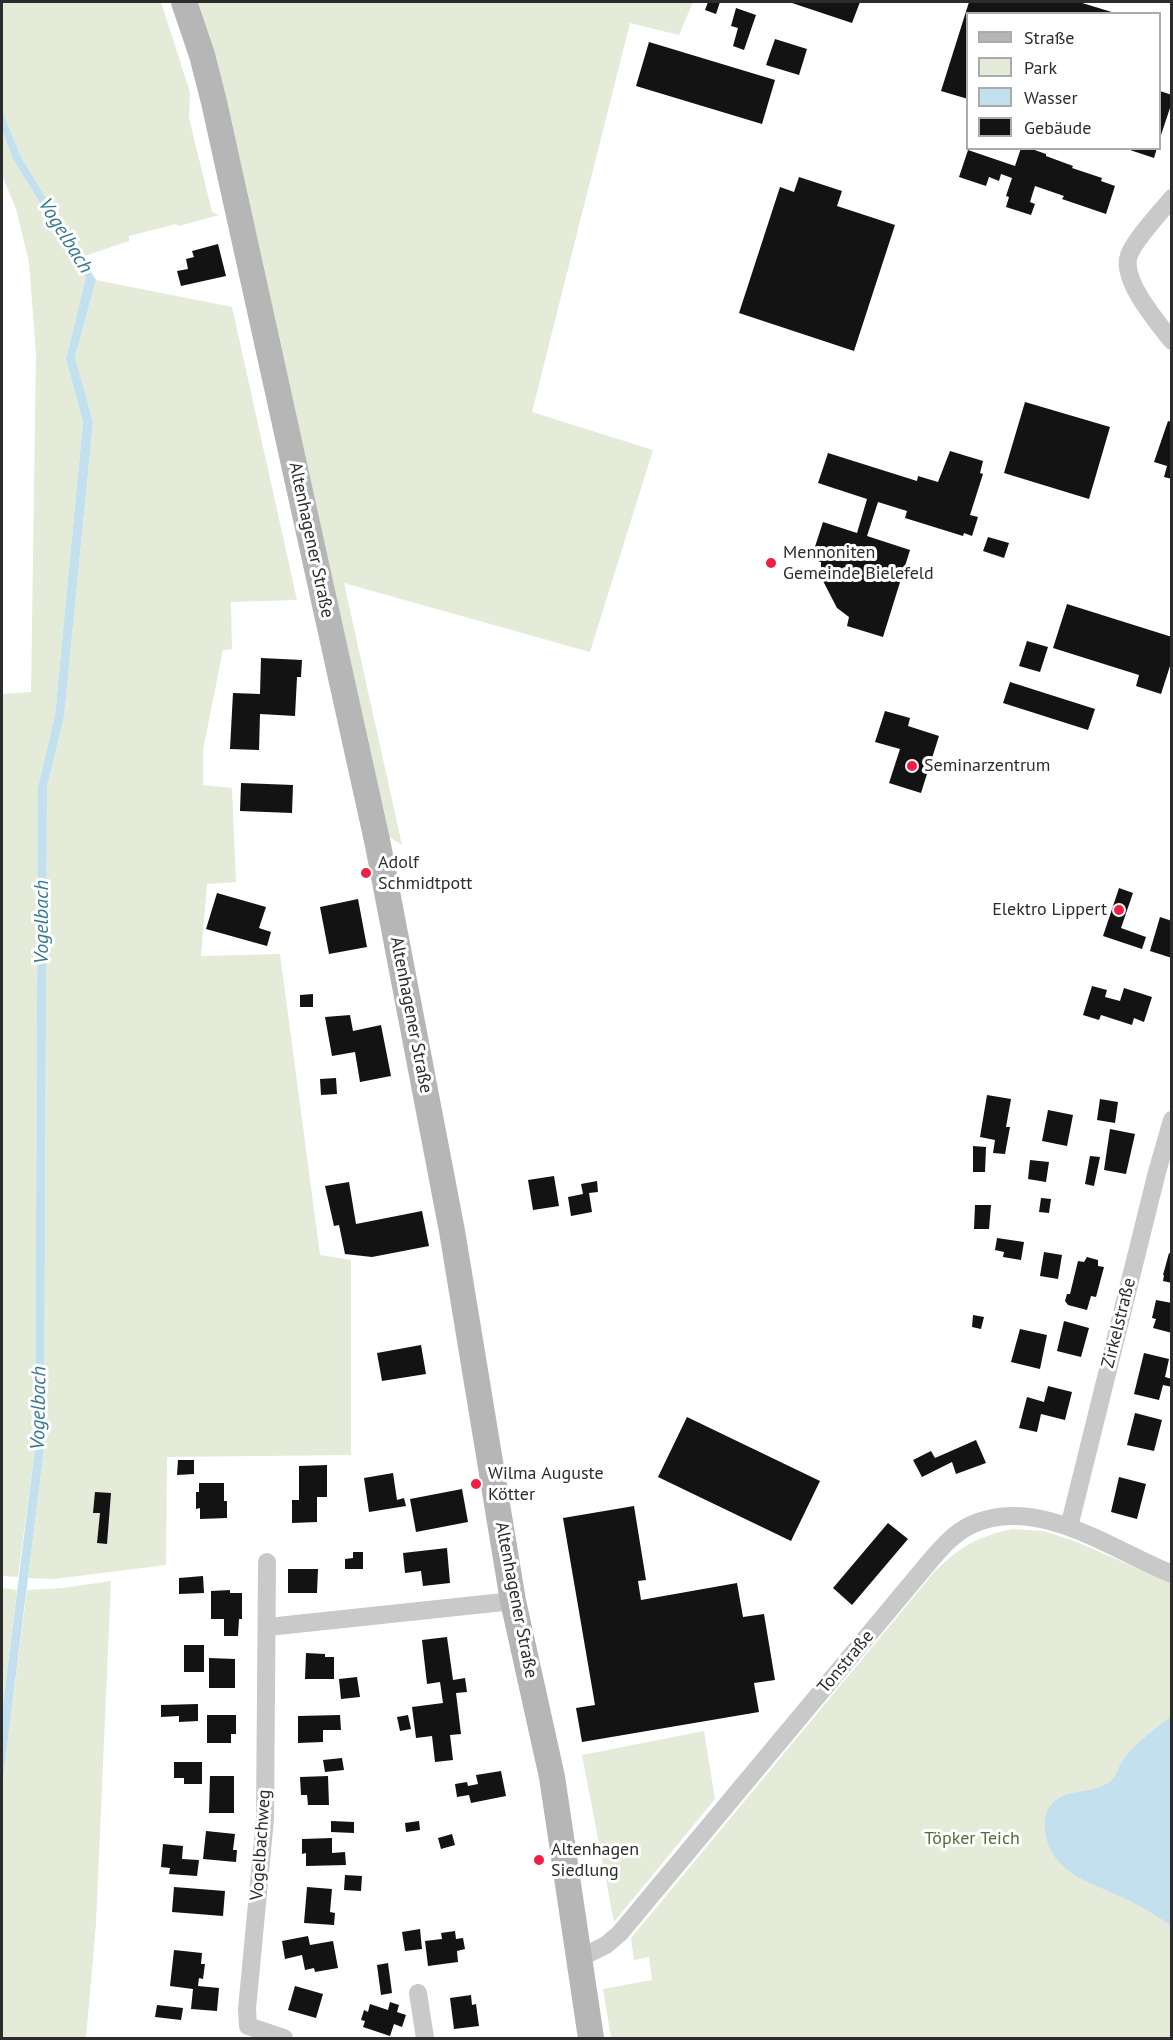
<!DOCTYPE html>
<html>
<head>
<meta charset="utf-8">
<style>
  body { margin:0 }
  #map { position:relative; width:1173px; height:2040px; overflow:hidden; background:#fff; font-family:"PT Sans",sans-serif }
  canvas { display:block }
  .frame { position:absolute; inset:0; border:3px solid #2c2c2c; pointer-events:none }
  .legend { position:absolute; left:966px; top:12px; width:195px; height:138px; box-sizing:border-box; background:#fff; border:2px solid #ababab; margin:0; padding:8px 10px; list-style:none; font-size:18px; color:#2c2c2c }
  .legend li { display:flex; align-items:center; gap:12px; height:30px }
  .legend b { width:30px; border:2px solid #ababab }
</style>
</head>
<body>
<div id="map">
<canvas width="1173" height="2040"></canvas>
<div class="frame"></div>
<ul class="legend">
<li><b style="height:8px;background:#b6b6b6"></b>Straße</li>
<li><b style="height:16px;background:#e4ebd8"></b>Park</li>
<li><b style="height:16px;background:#c2e0ed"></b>Wasser</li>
<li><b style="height:16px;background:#131313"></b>Gebäude</li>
</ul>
</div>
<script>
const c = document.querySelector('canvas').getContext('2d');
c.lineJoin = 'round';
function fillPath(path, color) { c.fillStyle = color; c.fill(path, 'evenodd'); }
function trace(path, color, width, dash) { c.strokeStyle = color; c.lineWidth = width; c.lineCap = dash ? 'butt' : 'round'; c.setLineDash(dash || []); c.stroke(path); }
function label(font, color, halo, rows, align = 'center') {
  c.font = font + ' "PT Sans",sans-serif'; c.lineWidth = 6; c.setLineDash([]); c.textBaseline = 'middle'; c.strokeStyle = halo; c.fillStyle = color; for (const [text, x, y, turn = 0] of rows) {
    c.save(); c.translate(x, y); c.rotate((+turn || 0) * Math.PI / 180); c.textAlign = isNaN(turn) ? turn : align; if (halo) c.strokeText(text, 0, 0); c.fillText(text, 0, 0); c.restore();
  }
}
const green = new Path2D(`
  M2,2H161L190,92L189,118L212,212L219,215L179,226L176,224L129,236V241L82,257L21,157L2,110Z
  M196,2H693L679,35L630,23L532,412L653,450L590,652L344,583L402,845L388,836Z
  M2,130L13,159L86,277L66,359L83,422L55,715L38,787L35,1448L18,1577L2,1576V694L31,692L36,354L29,262L16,209L2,175Z
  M96,280L232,307L297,600L231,602L232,649L223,650L203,750V785L232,788L236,882L207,884L201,956L280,954L320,1255L351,1260V1455L167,1457L166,1565L54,1579L28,1578L44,1449L47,787L64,717L93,422L75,357Z
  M1012,1529L1043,1531L1072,1540L1171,1583V2038H611L603,1989L652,1980L649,1957L634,1960L631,1938L936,1570C962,1546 976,1537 1012,1529Z
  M111,1581L96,1924L86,2038H2V1787L27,1590L63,1588Z
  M2,1588L17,1590L2,1712Z
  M704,1731L715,1799L614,1922L582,1755Z`);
const water = new Path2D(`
  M2,110L21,157L96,280L75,357L93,422L64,717L47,787L44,1449L2,1787V1712L35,1448L38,787L55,715L83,422L66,359L86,277L13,159L2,130Z
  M1171,1716V1926C1156,1915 1141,1906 1124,1898C1092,1883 1050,1873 1045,1831C1044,1822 1045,1812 1051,1805C1066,1786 1096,1796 1113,1779C1118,1773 1119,1764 1124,1759C1136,1742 1156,1729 1171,1716Z`);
const building = new Path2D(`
  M708,2H720L716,14L705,10Z
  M789,2H860L852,23Z
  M969,2H1079L1115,13L968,14V99L941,91Z
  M736,8L756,15L744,50L733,46L738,28L731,26Z
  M775,39L807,49L799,75L766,65Z
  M649,42L775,80L762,124L636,86Z
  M1160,91L1172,95V102L1160,138Z
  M1021,148H1029L1046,154V156L1073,166L1072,168L1102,178L1101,181L1115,186L1106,214L1062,199L1064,196L1035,186L1030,202L1035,204L1031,215L1006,207L1009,197L1006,196L1012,178L1001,174L999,181L989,177L986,186L959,177L968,150L1015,166Z
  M1124,148H1157L1154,158Z
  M799,177L842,191L837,206L895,225L854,351L739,313L780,187L794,192Z
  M218,244L226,276L181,286L177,271L188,269L186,259L194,257L192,251Z
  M1025,402L1110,427L1089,499L1004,473Z
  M1168,421L1172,422V479L1164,477L1167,466L1154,462Z
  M950,451L983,461L980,473L983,474L970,515L978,517L972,536L964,533L963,536L905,518L907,511L878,502L867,536L910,550L883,637L847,626L849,617L837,608L821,577V562L811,559L823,522L857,533L867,499L818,483L828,453L917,481L918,476L938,482Z
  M988,537L1009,543L1004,558L983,551Z
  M1067,604L1172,637V667L1170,666L1161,694L1136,686L1139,675L1053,648Z
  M1027,641L1048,647L1040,672L1019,666Z
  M261,658L302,660L301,677H297L295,716L260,714L259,750L230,749L233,693L260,694Z
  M1010,682L1095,709L1088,730L1003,703Z
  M885,711L910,718L908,726L939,736L921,793L889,783L900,749L875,742Z
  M241,783L293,785L292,813L240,811Z
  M1119,888L1133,893L1121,928L1146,937L1142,949L1103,936Z
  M217,893L266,907L259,928L271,932L267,946L206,929Z
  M358,899L367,947L329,954L320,907Z
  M1160,917L1172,921V958L1150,951Z
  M1092,986L1107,990L1105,997L1120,1001L1124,988L1152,997L1144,1022L1134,1018L1132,1025L1101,1015L1099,1020L1083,1015Z
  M313,994V1007H300V995Z
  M350,1015L353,1031L381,1025L391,1076L360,1082L355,1052L332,1056L325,1017Z
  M336,1078L337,1094L321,1095L320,1079Z
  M987,1095L1011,1099L1006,1127H1010L1005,1154L993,1153L995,1140L980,1137Z
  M1100,1099L1118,1102L1115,1123L1097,1120Z
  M1048,1110L1073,1115L1067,1146L1042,1141Z
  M1110,1129L1135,1134L1126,1174L1104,1170Z
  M973,1146L986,1147L985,1172H973Z
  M1090,1156L1100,1157L1094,1186L1085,1184Z
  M1030,1160L1049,1162L1046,1182L1028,1179Z
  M554,1176L559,1206L533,1210L528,1180Z
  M597,1181L598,1192L589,1193L592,1212L571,1216L568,1197L583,1194L581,1184Z
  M349,1182L356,1224L422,1211L429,1246L372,1257L345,1254L339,1225L334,1226L325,1186Z
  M1041,1198L1051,1199L1049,1213L1039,1212Z
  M975,1205H991L989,1229H974Z
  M997,1238L1024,1242L1021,1260L1003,1257L1004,1252L995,1250Z
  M1044,1252L1062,1255L1058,1279L1040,1276Z
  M1169,1253L1172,1254V1283L1163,1281L1164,1275H1163Z
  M1087,1257L1098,1260V1266L1104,1267L1096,1297L1091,1296L1087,1310L1068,1305L1065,1301L1067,1294H1070L1078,1261L1084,1262Z
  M1156,1300L1172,1303V1333L1153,1328L1156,1319L1152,1318Z
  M973,1315L984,1317L981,1329L972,1327Z
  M1064,1321L1089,1328L1081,1357L1057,1351Z
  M1020,1329L1047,1335L1040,1369L1011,1362Z
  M421,1345L426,1374L382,1381L377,1353Z
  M1144,1353L1169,1359L1165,1377L1172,1379V1387L1163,1385L1159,1400L1134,1394Z
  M1048,1386L1072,1392L1065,1420L1041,1414L1037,1432L1019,1428L1027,1397L1044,1402Z
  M1135,1413L1162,1420L1154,1451L1127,1445Z
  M687,1417L820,1481L791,1541L658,1477Z
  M976,1440L986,1463L956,1474L952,1462L922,1477L913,1460L931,1451L935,1458Z
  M178,1460H194V1474L177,1475Z
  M327,1465V1497H317V1522L292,1523V1500H299V1466Z
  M393,1473L397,1500L404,1498L406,1506L369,1512L364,1478Z
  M1119,1477L1146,1484L1137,1519L1111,1512Z
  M199,1483H224V1501H227V1518L200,1519V1508L196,1509V1492H199Z
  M462,1489L468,1522L416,1532L410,1499Z
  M95,1492L111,1493L107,1544L97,1543L100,1513H93Z
  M634,1506L646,1580L638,1581L641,1600L737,1583L743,1617L764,1614L775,1680L754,1683L759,1712L582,1742L576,1708L595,1705L563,1518Z
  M888,1523L908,1539L852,1605L833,1588Z
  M447,1548L450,1583L423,1586L421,1571L405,1573L403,1553Z
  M353,1552H363V1569H345V1559L353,1558Z
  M288,1569H318L317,1593H288Z
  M203,1576L204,1593L179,1594V1578Z
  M230,1590V1593H242V1619H239L238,1636H224V1619H211V1591Z
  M447,1637L453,1680L465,1678L467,1692L456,1693L461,1734L450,1735L453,1760L435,1762L432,1736L416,1738L412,1707L443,1703L440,1682L427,1684L422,1640Z
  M184,1645H204V1672H184Z
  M306,1653L325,1654V1657H334V1679H305Z
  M209,1658L235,1659V1688H209Z
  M357,1677L360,1697L341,1699L339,1679Z
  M198,1704V1721L179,1722V1716L161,1717V1705Z
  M207,1715H236V1734H231V1743H207Z
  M340,1715L341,1730H323V1742L298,1743V1716Z
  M408,1715L411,1729L400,1731L397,1717Z
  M342,1758L344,1770L325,1772L323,1760Z
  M174,1762H202V1784H184V1778H174Z
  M501,1771L506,1796L471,1803L469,1795L457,1797L455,1784L467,1782L468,1786L478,1784L476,1775Z
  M210,1776H234V1813H209Z
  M328,1776L329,1805H308L307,1795H301L300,1777Z
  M331,1821L354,1822V1833L331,1832Z
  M419,1821L420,1830L406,1832L405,1823Z
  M206,1831L235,1834L233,1850H237L236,1862L203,1859Z
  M452,1834L455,1845L441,1849L438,1838Z
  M332,1838V1853L345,1852L346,1865L306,1866V1853L302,1854V1839Z
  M163,1844L183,1846L182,1859L199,1860L197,1876L169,1874L170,1868L161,1867Z
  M345,1875L362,1876L361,1891L344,1890Z
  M174,1887L225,1891L223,1916L172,1912Z
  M307,1887L332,1889L330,1912L335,1913L334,1925L304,1923Z
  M420,1929L422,1949L405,1951L402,1932Z
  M455,1931L456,1939L463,1938L465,1949L457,1951L458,1962L428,1966L425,1941L442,1939L441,1933Z
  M308,1936L310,1945L333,1941L338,1968L315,1972L314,1968L305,1970L302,1955L285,1959L282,1941Z
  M174,1950L202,1953L201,1964H205L203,1979L199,1978L198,1986L219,1988L217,2011L191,2009L193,1989L170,1986Z
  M388,1963L392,1993L381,1995L377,1965Z
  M295,1986L323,1994L316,2018L288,2010Z
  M471,1995L472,2005L476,2004L479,2026L454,2029L450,1998Z
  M390,2002L399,2005L397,2012L406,2015L402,2027L394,2024L390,2036L363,2027L365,2021L361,2020L364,2010L368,2012L370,2004L388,2010Z
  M157,2005L183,2008L181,2020L155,2017Z`);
const minor = new Path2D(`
  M1172,198C1161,212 1130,244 1128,259C1124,284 1158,323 1172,341
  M1069,1527L1157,1172L1172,1120
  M267,1562L265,1819L247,2009L248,2026L284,2038
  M268,1627L513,1601
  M580,1958L606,1945L620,1933L930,1561C942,1547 954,1533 971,1525C1037,1494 1112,1550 1172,1574
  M418,1993L425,2038`);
const secondary = new Path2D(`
  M184,2L202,55L214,102L378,845L452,1231L513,1601L552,1777L591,2038`);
const markers = [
  [771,563,6,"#f21f43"],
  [912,766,6,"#f21f43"],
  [366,873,6,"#f21f43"],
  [1119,910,6,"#f21f43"],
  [476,1484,6,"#f21f43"],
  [539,1860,6,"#f21f43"]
];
const streetNames = [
  ["Altenhagener Straße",311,540,78],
  ["Altenhagener Straße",411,1015,79],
  ["Zirkelstraße",1119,1323,-76],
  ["Altenhagener Straße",516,1600,79],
  ["Tonstraße",846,1662,-50],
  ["Vogelbachweg",261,1845,-86]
];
const poiNames = [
  ["Mennoniten",783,553],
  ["Gemeinde Bielefeld",783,574],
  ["Seminarzentrum",924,766],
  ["Adolf",378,863],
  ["Schmidtpott",378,884],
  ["Elektro Lippert",1107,910,"right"],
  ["Wilma Auguste",488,1474],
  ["Kötter",488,1495],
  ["Altenhagen",551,1850],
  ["Siedlung",551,1871]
];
const parkNames = [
  ["Töpker Teich",972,1839]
];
const waterNames = [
  ["Vogelbach",65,236,58],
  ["Vogelbach",42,922,-90],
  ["Vogelbach",39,1408,-89]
];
fillPath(green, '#e4ebd8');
fillPath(water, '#c2e0ed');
fillPath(building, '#131313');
trace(minor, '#c9c9c9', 18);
trace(secondary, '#b6b6b6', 26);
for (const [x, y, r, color] of markers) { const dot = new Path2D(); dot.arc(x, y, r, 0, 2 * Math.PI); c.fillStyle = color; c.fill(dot); trace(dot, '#fff', 2); }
label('18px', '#2c2c2c', '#fff', streetNames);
label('18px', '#2c2c2c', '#fff', poiNames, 'left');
label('18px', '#546a37', '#fff', parkNames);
label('italic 20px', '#357893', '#fff', waterNames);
</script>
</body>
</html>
